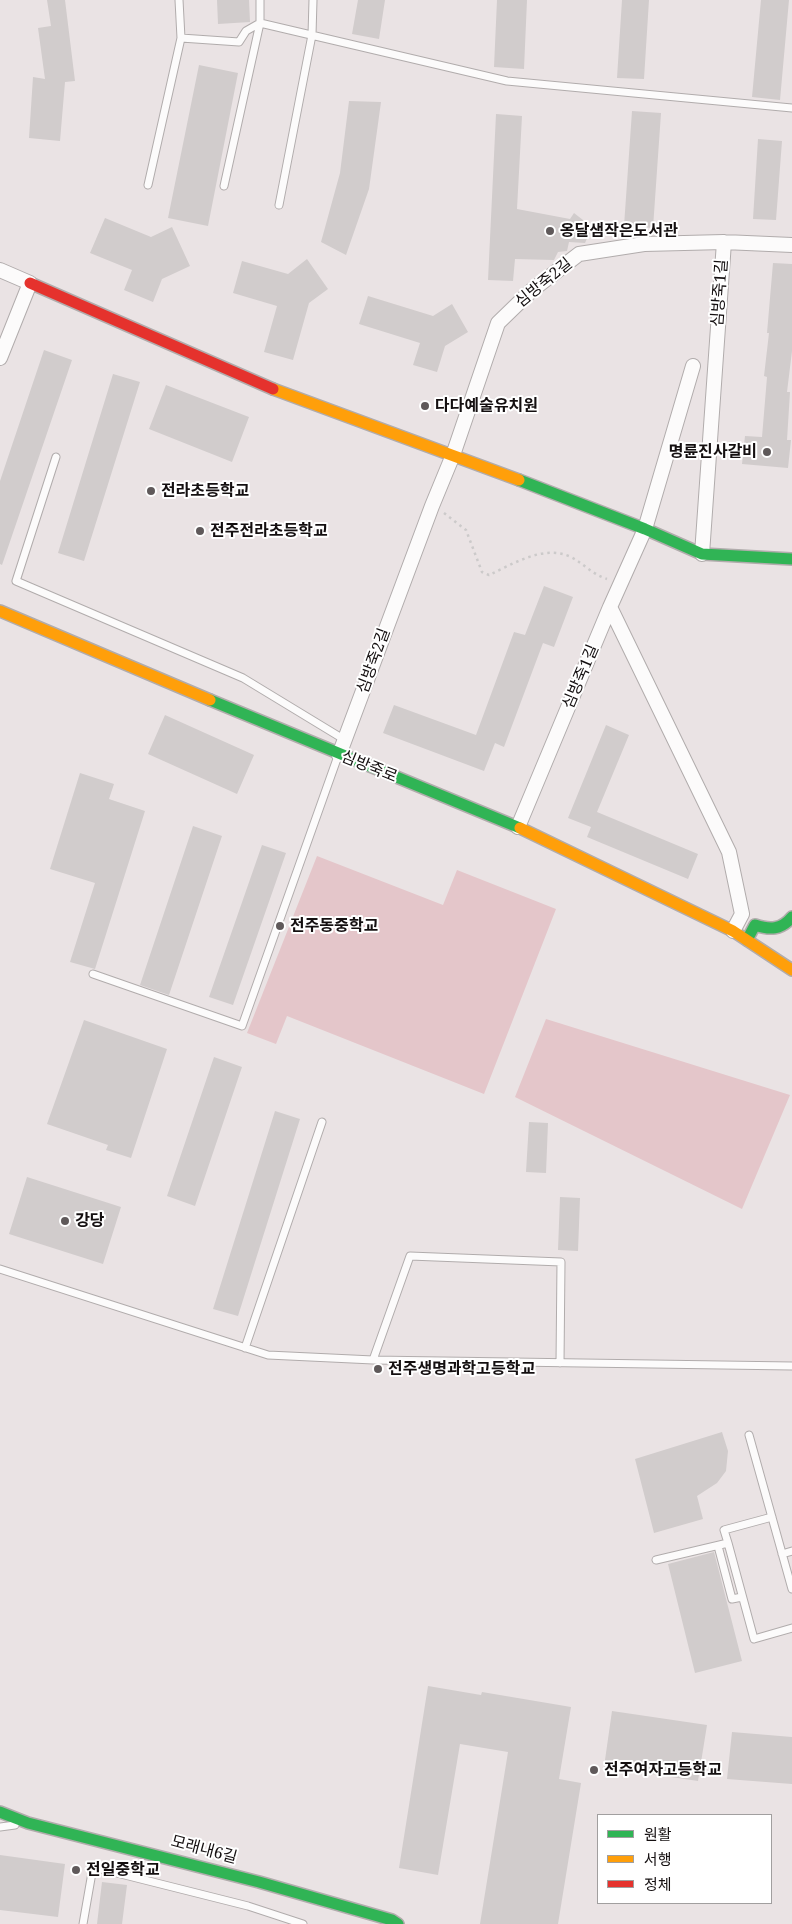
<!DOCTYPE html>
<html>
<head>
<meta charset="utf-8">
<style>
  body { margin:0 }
  #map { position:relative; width:792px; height:1924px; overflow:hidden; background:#eae3e4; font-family:"Noto Serif","Noto Sans KR",serif }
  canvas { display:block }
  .legend { position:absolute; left:597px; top:1814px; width:175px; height:90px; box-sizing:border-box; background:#fff; border:1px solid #a19f9f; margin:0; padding:6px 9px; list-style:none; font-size:15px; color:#140f10 }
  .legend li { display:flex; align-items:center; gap:10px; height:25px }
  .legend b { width:25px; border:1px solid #a19f9f }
</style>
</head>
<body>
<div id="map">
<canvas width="792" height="1924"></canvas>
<ul class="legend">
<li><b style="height:6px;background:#30b455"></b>원활</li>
<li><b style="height:6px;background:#ff9f0a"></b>서행</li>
<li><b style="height:6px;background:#e5322d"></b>정체</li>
</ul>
</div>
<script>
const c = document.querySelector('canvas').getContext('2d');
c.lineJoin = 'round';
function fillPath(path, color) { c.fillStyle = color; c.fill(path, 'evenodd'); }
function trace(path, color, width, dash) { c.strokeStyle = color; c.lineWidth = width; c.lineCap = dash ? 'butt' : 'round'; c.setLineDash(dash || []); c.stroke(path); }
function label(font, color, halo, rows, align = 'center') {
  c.font = font + ' "Noto Serif","Noto Sans KR",serif'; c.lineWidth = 4; c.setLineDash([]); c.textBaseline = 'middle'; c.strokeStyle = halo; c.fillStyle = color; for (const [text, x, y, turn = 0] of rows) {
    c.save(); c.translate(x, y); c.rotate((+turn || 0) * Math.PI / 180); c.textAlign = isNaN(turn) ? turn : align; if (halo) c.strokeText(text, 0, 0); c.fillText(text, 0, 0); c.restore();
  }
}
const green = new Path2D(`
  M317,856L443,905L457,870L556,909L484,1094L287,1016L276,1044L247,1033Z
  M546,1019L790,1095L742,1209L515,1097Z`);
const building = new Path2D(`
  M47,0H65L75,81L65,82L60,141L29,138L33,77L45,79L38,28L51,26Z
  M217,0H249L250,22L218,24Z
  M358,0H385L379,39L352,34Z
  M497,0H527L524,69L494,67Z
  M622,0H649L644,79L617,78Z
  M761,0H789L780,100L752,97Z
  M199,65L238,73L208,226L168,218Z
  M349,101L381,102L369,189L346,255L321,242L340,173Z
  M632,111L661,113L653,228L624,226Z
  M496,114L522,116L517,209L570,219L574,213L592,227L585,243L569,242L567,251L558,252L554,260L515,259L513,281L488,280Z
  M758,139L782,141L776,220L753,219Z
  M105,218L151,237L172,227L190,266L162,279L153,302L124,290L132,270L90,253Z
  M307,259L328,289L309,303L293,360L264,352L277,306L233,293L242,261L288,274Z
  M773,263L792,264V351L787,392H790L787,440H791L788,468L742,464L745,436L762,437L767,377L764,376L769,333H767Z
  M368,296L433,316L452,304L468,332L445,346L437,372L413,365L420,343L359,324Z
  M44,350L72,360L2,565L0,564V481Z
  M113,374L140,382L84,561L58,553Z
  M166,385L249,417L232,462L149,429Z
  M544,586L573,597L554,647L543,643L504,747L495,743L484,771L383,733L394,705L476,735L514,632L525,635Z
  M165,715L254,755L237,794L148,754Z
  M606,725L629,735L597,812L698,854L688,879L587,837L591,827L568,818Z
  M80,773L114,784L109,799L145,811L95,969L70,962L95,883L50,869Z
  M193,826L222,836L169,995L140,985Z
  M262,845L286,853L233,1005L209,997Z
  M84,1020L167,1049L131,1158L106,1150L108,1145L47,1124Z
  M214,1057L242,1067L195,1206L167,1196Z
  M275,1111L300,1119L238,1316L213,1309Z
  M529,1122L548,1123L546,1173L526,1172Z
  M27,1177L121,1207L103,1264L9,1234Z
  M560,1197L580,1198L578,1251L558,1250Z
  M722,1432L728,1451L726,1471L717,1483L697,1496L703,1519L654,1533L635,1459Z
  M714,1552L742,1661L695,1673L668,1564Z
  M428,1686L481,1695L482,1692L571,1707L559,1779L581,1783L558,1924H480L508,1752L460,1744L438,1875L399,1868Z
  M612,1711L707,1725L698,1781L604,1767Z
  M732,1732L792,1737V1784L727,1779Z
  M0,1855L65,1864L58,1917L0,1910Z
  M102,1882L127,1885L122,1924H97Z`);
const path = new Path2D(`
  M444,513L466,530L482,572L489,575C513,564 544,544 571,557C584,564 592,574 607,579`);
const lane = new Path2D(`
  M179,0L181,38
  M148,185L181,38L239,42L246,31L260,23L507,81L792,108
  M224,186L260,23V0
  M279,205L312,35L313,0
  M56,457L16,581L243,678L345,740
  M93,974L242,1026L338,756
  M0,1269L268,1355L373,1360L792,1366
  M245,1348L322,1122
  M373,1360L410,1256L561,1262L560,1363
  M749,1435L792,1589
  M728,1543L724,1530L772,1517
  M718,1546L732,1599L742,1597
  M782,1554L792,1551
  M656,1560L728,1543L754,1639L792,1628
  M0,1827L15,1825
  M83,1924L93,1867L248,1906L303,1924`);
const street = new Path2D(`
  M0,270L30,283L0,358
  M702,554L724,242
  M610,607L729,852L742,914L733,931
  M339,755L432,506L453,455L498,323L531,291L579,254L644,244L724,242L792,245
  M518,827L610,607L645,529L693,366`);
const fast = new Path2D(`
  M519,480L645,529L702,554L792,559
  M210,700L520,828
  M747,940L755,925C770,930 781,930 792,917
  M0,1812L28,1823L259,1882L392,1920L398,1924`);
const slow = new Path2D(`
  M273,389L519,480
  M0,611L210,700
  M520,828L733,931L792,970`);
const jam = new Path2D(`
  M30,283L273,389`);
const markers = [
  [550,231,5,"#5f595a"],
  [425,406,5,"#5f595a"],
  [767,452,5,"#5f595a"],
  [151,491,5,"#5f595a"],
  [200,531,5,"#5f595a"],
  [280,926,5,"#5f595a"],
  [65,1221,5,"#5f595a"],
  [378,1369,5,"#5f595a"],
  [594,1770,5,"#5f595a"],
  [76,1870,5,"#5f595a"]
];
const poiNames = [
  ["옹달샘작은도서관",560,231],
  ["다다예술유치원",435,406],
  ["명륜진사갈비",757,452,"right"],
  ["전라초등학교",161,491],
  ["전주전라초등학교",210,531],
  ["전주동중학교",290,926],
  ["강당",75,1221],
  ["전주생명과학고등학교",388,1369],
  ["전주여자고등학교",604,1770],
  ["전일중학교",86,1870]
];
const streetNames = [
  ["심방죽2길",544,283,-39],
  ["심방죽1길",720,293,-86],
  ["심방죽2길",374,661,-70],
  ["심방죽1길",581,677,-67],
  ["심방죽로",369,767,22],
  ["모래내6길",204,1850,15]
];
fillPath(green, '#e4c6ca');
fillPath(building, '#d1cccc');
trace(lane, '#b1acac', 9);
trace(street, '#b1acac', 16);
trace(fast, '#b1acac', 14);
trace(slow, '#b1acac', 14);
trace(jam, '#b1acac', 14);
trace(path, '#cccaca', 2.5, [2.5, 4]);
trace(lane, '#fcfbfb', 7);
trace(street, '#fcfbfb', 14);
trace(fast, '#30b455', 11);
trace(slow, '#ff9f0a', 11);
trace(jam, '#e5322d', 11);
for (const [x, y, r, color] of markers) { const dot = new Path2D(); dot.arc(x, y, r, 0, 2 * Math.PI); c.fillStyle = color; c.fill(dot); trace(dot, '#fff', 2); }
label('bold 16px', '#140f10', '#fff', poiNames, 'left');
label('16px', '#140f10', '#fff', streetNames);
</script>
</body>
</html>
